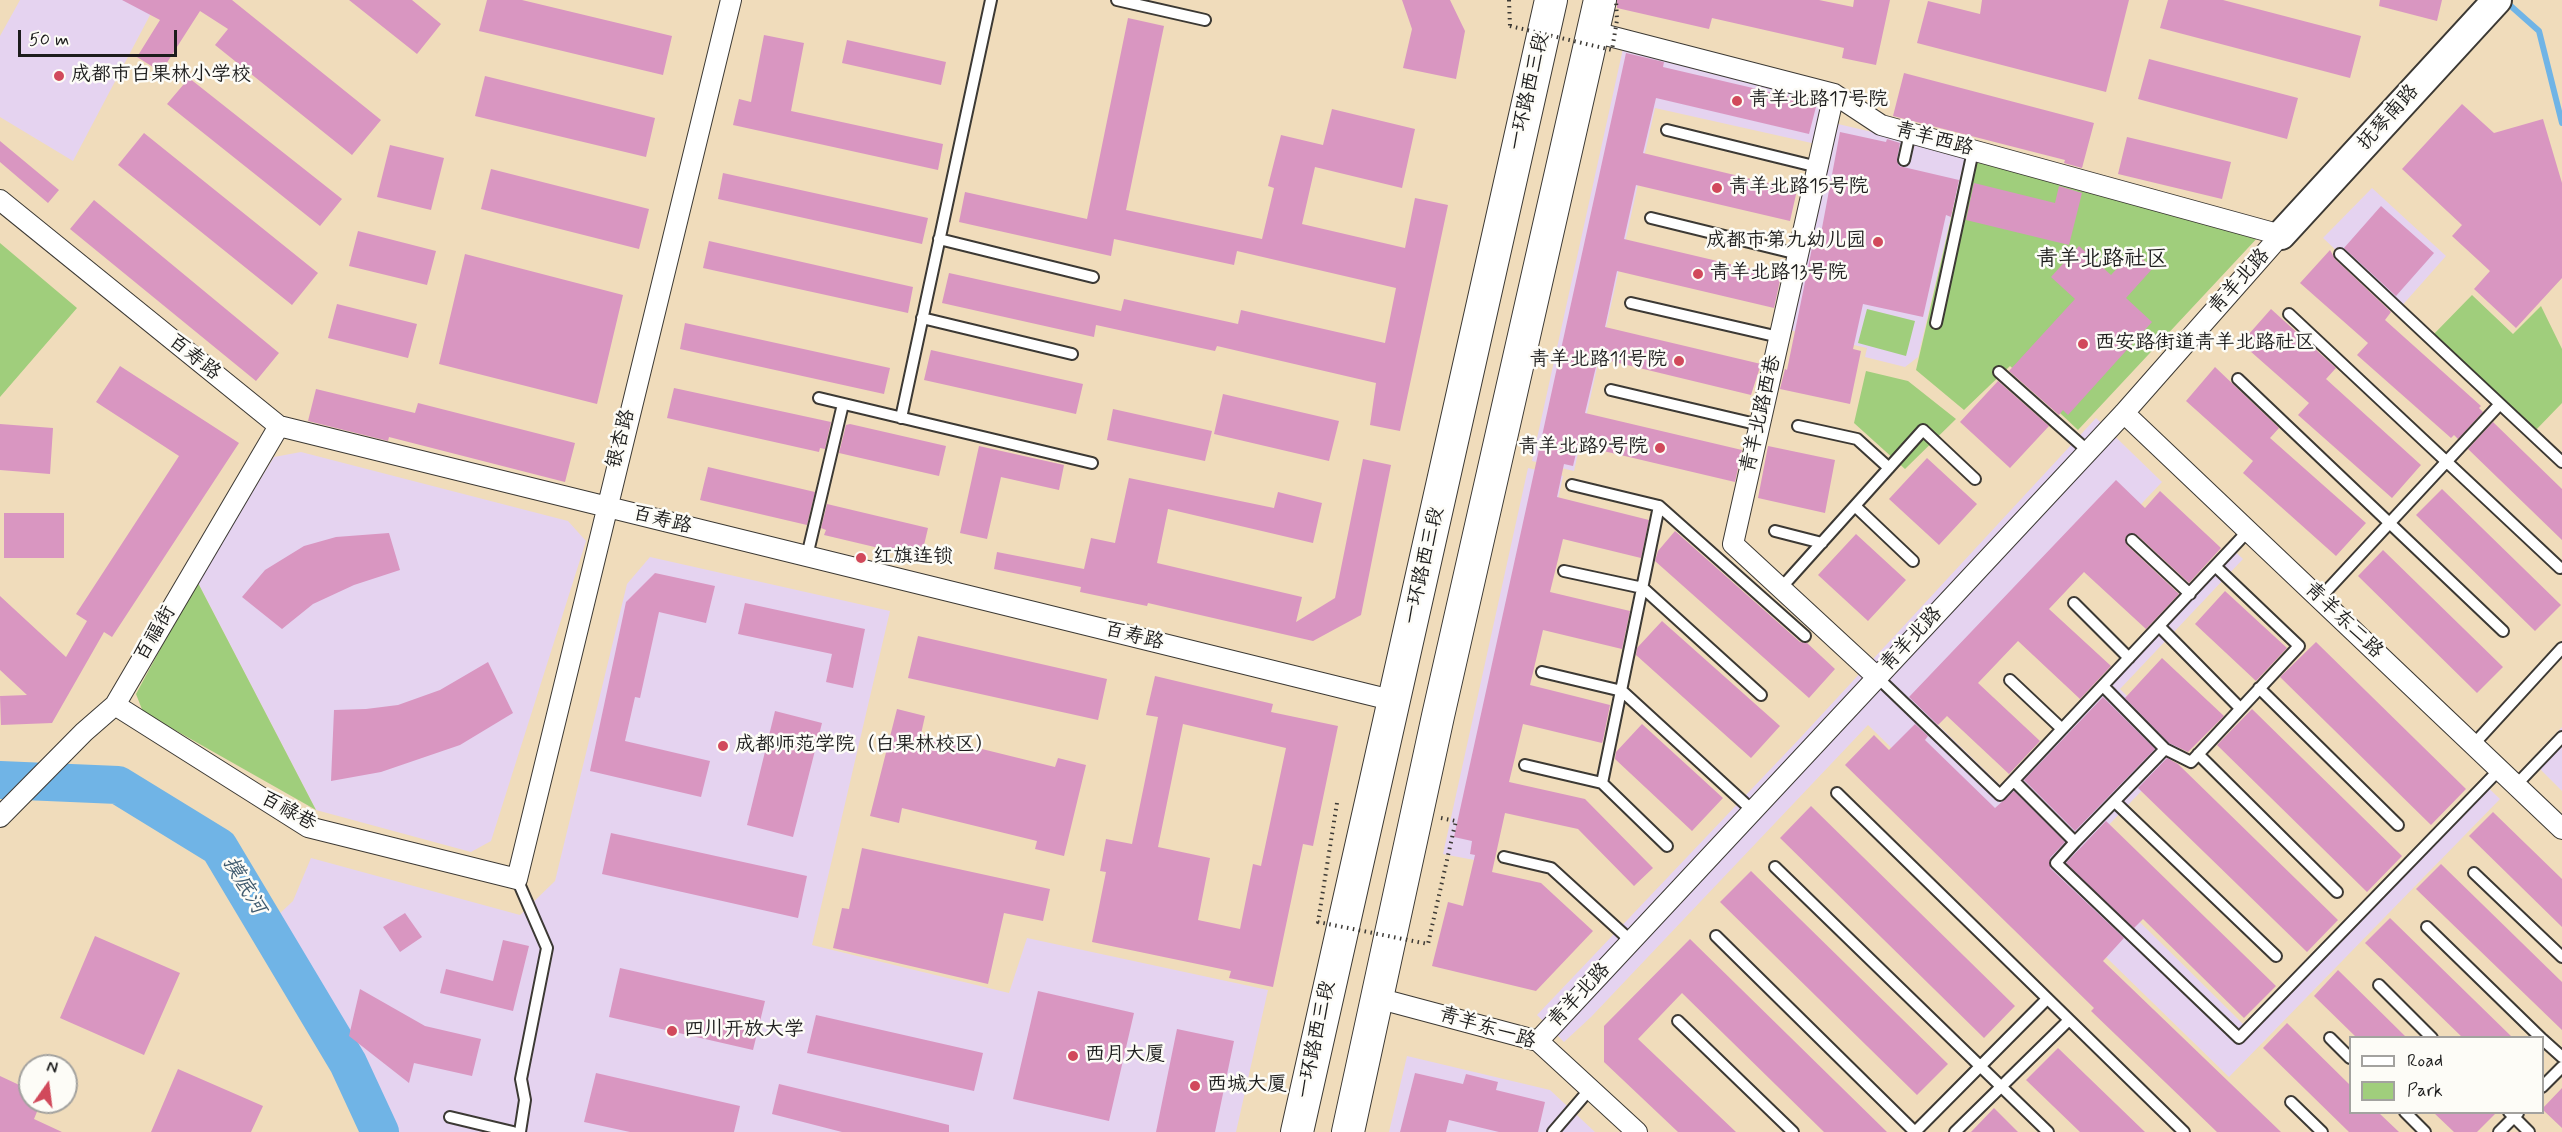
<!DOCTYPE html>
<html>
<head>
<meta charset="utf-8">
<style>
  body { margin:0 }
  #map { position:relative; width:2562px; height:1132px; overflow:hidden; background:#f0dcbb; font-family:Mynerve,sans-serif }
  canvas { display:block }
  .legend { position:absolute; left:2349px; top:1036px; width:195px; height:78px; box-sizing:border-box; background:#fdfcf7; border:2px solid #a3a29f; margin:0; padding:8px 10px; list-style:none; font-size:18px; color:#1c1c1c }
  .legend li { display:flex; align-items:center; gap:12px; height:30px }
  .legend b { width:30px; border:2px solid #a3a29f }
  .north { position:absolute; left:18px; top:1054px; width:60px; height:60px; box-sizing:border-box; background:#fdfcf7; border:2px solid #a3a29f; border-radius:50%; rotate:14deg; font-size:16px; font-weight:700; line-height:24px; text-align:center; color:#1c1c1c }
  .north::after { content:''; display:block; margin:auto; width:21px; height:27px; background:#d1495b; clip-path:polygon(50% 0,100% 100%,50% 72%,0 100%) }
  .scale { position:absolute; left:18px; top:30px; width:159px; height:27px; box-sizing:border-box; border:3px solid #1c1c1c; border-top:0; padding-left:8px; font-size:18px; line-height:21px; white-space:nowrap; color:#1c1c1c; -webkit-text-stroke:4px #fdfcf7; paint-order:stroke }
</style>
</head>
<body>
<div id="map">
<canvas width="2562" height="1132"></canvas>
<ul class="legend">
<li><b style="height:8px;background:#fff"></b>Road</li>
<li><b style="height:16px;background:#a0ce7c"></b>Park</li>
</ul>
<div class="north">N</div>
<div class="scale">50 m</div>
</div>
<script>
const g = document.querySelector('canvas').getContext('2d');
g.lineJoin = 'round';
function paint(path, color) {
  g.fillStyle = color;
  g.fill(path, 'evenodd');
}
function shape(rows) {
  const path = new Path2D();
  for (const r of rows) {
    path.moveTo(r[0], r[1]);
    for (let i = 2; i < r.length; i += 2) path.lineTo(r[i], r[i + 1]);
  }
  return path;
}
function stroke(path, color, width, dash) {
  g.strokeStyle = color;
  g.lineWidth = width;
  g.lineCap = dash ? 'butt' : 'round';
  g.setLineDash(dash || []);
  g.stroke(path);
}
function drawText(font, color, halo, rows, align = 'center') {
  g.font = font + ' Mynerve,"LXGW WenKai TC",sans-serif';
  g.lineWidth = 5;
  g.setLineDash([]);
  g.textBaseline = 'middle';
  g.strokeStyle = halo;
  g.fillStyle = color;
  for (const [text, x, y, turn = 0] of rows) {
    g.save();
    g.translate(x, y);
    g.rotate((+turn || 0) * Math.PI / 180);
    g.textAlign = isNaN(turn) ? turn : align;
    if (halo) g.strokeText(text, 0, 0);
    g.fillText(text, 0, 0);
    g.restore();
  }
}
paint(shape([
  [20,0,158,0,73,161,0,117,0,36],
  [1624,44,1828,96,1816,144,1655,108,1574,471,1532,461],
  [1838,124,1966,154,1918,357,1905,367,1865,357,1867,348,1789,330],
  [2372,188,2446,256,2399,309,2323,238],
  [2096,418,2162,482,1935,722,2001,786,2228,545,2243,559,2120,689,2181,750,2076,859,2243,1024,2481,781,2500,799,2229,1077,1868,725,1591,1017,1564,1042,1537,1015,1801,737],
  [301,452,568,521,586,541,491,841,471,852,316,810,197,581,274,457],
  [1528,468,1563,476,1479,861,1443,854],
  [650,557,890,611,812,945,1009,993,1027,938,1268,990,1236,1132,395,1132,363,1068,276,917,293,901,311,858,520,915,555,881,627,584],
  [2562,727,2562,791,2531,760],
  [1407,1056,1550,1090,1595,1132,1389,1132]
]), '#e5d3f0');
paint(shape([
  [1966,154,2261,234,2078,430,2010,366,1964,410,1916,370],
  [0,243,77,308,0,397],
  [2472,295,2513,334,2541,306,2562,349,2562,403,2533,433,2432,336],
  [1867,309,1915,321,1906,356,1858,343],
  [1866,371,1908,381,1956,419,1905,469,1854,423],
  [197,581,316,810,143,712,136,694]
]), '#a0ce7c');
stroke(shape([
  [2504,0,2539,31,2562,123]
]), '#70b4e6', 6);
stroke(shape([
  [0,780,118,785,219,847,348,1063,380,1132]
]), '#70b4e6', 38);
paint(shape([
  [122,0,232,0,381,120,352,155,215,45,228,29,200,11,161,72,137,57,160,20],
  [349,0,412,0,441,24,417,54],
  [487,0,522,0,672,36,663,75,479,31],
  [1402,0,1450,0,1465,31,1456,79,1403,68,1412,29],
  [1617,0,1819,0,1853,7,1854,0,1890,0,1876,65,1842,58,1844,48,1712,18,1709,29,1617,8],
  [1982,0,2129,0,2106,92,1917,43,1928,1,1980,14],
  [2168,0,2223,0,2361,36,2350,78,2160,28],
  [2380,0,2442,0,2437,21,2379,6],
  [1128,18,1164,26,1126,210,1262,239,1274,188,1268,186,1281,135,1323,145,1332,109,1415,129,1402,188,1315,167,1302,224,1405,248,1415,198,1448,205,1400,431,1370,425,1376,383,1217,346,1215,351,1096,325,1094,337,942,303,949,273,1121,311,1124,299,1238,324,1241,310,1385,343,1396,288,1237,251,1234,265,1114,239,1111,256,959,222,965,192,1087,219],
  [764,35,804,43,791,111,943,144,938,170,733,125,739,99,751,102],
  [847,40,946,62,941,85,842,63],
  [1626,53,1664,62,1663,67,1817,103,1809,134,1656,98,1643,153,1797,190,1790,221,1636,185,1624,239,1781,276,1774,308,1617,271,1605,327,1761,364,1751,395,1598,358,1585,413,1742,450,1735,482,1578,445,1573,466,1564,464,1557,497,1649,520,1641,558,1563,539,1550,592,1630,611,1622,649,1543,630,1530,685,1610,705,1603,740,1602,743,1523,724,1509,782,1585,799,1653,868,1634,886,1578,829,1505,813,1492,872,1541,883,1593,931,1536,991,1432,966,1448,902,1463,906,1475,855,1470,854,1472,841,1454,837],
  [2149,59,2298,98,2287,139,2138,99],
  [1904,73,2094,123,2082,168,2064,163,2065,160,1893,116],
  [485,76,655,118,646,157,475,116],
  [189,78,342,199,320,226,167,104],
  [2462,104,2494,133,2543,119,2562,183,2562,278,2516,328,2474,289,2490,271,2452,236,2462,225,2402,169],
  [1840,132,1886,142,1887,139,1900,143,1897,159,1899,166,1959,180,1951,217,1946,215,1923,317,1863,304,1853,349,1861,351,1850,404,1780,389,1785,369,1787,370,1813,243,1819,244],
  [144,133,318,273,292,305,118,165],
  [2127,137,2231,162,2222,199,2118,174],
  [0,141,59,190,48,203,0,162],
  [390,145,444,158,431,210,377,197],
  [491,169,649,209,639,249,481,209],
  [723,173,928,218,922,244,718,199],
  [1974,183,2055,203,2059,186,2082,193,2069,245,1966,220],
  [94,200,279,353,256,381,70,229],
  [2381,206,2434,253,2396,296,2344,248],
  [358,231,436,251,427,285,349,266],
  [709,241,913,287,908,313,703,268],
  [2079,246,2111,275,2133,251,2153,268,2126,298,2152,322,2068,415,2063,410,2059,415,2009,371,2075,299,2051,277],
  [2330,250,2335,259,2391,312,2385,320,2481,406,2479,408,2483,412,2458,439,2454,435,2451,438,2357,355,2368,343,2300,283],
  [465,254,623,295,597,404,439,364],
  [337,304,417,324,408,358,328,338],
  [2271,309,2336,368,2326,379,2421,465,2392,498,2298,415,2309,403,2241,343],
  [685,323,890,368,884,394,680,349],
  [931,350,1083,384,1076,414,924,380],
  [120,366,239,443,112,637,104,632,52,723,1,725,0,696,27,695,0,670,0,596,66,657,87,621,76,614,179,456,96,402],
  [2215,367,2279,428,2270,438,2366,523,2336,556,2243,473,2253,461,2186,401],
  [1998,381,2049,426,2010,468,1960,422],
  [674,388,831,422,825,449,820,448,819,452,667,418],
  [316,389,415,413,418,403,575,443,565,482,389,437,388,441,308,421],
  [1223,394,1339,421,1329,461,1214,434],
  [1113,409,1212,431,1205,461,1107,440],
  [2493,422,2562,489,2562,540,2468,449],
  [0,424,53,428,50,474,0,470],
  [850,424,946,446,939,476,839,453,846,425],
  [979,446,1064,465,1059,490,1001,477,987,539,960,533],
  [1768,446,1835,460,1825,513,1758,498],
  [1927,458,1977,504,1939,545,1889,499],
  [1363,459,1391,465,1361,615,1313,641,1148,603,1147,606,1080,592,1081,587,994,569,997,552,1084,569,1091,538,1115,543,1129,478,1274,508,1278,492,1322,503,1313,543,1168,509,1157,563,1302,597,1296,622,1335,598],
  [708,467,815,492,807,525,700,500],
  [2116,480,2145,508,2160,491,2221,548,2189,583,2137,535,2127,535,2125,539,2127,545,2179,594,2146,629,2084,572,2049,609,2111,666,2080,699,2018,641,1978,683,2040,741,2009,774,1947,716,1938,725,1909,697],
  [2442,489,2561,605,2535,631,2416,515],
  [827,504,928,528,921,558,824,535,826,530,821,528],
  [4,513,64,513,64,558,4,558],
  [1675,531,1800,642,1807,643,1835,669,1809,698,1655,561,1658,551],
  [389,533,400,570,354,585,313,604,282,629,242,597,265,570,304,546,336,537],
  [1856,534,1906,580,1868,621,1818,575],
  [2383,550,2503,667,2477,693,2358,576],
  [655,573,715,586,706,623,659,612,640,698,635,697,625,741,710,761,701,797,590,771,626,602],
  [2225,591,2287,648,2256,681,2195,624],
  [745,603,865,629,853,688,826,682,832,654,738,634],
  [1662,621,1780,726,1751,758,1636,655,1637,648],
  [918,636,1107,679,1098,720,908,678],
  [2316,642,2466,789,2431,825,2280,677],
  [2162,658,2224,716,2188,752,2169,743,2125,698],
  [488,662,513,713,460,745,381,772,331,781,334,710,366,709,398,705,440,690],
  [1155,676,1273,704,1271,712,1338,726,1313,846,1303,844,1273,987,1229,978,1231,971,1092,942,1106,872,1100,871,1106,839,1132,844,1158,717,1146,715],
  [1183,724,1286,748,1261,866,1253,864,1240,929,1198,920,1210,858,1158,847],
  [2103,697,2155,749,2075,831,2024,780],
  [897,709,925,716,921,734,1055,767,1058,758,1086,765,1064,856,1035,849,1037,841,902,808,899,823,870,816],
  [2252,709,2402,856,2367,892,2217,745],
  [775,711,822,723,793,837,747,825],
  [1642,724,1723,798,1692,831,1615,759,1616,752],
  [1915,724,1928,736,1925,740,1995,808,2014,791,2065,842,2050,858,2050,868,2124,938,2103,961,2281,1132,2217,1132,2091,1011,2094,1008,1845,765,1874,735,1889,750],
  [2167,758,2178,764,2338,920,2307,952,2138,788],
  [1811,806,2015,1006,1984,1038,1780,838],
  [2493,812,2562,879,2562,927,2469,836],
  [2106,821,2276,986,2244,1018,2143,919,2134,928,2066,863],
  [611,833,807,876,798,918,602,874],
  [862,848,1050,889,1043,921,1004,913,988,984,833,948,842,908,849,909],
  [2441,864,2562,982,2562,1030,2416,889],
  [1751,871,1948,1064,1917,1095,1720,902],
  [405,913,422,937,400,952,383,927],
  [2390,918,2513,1038,2463,1038,2365,943],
  [95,936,180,973,144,1055,60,1018],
  [1690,939,1887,1132,1824,1132,1682,993,1638,1039,1736,1132,1678,1132,1604,1062,1604,1026],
  [503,940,529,946,513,1011,440,993,446,969,493,981],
  [620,968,765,1001,753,1050,609,1017],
  [2338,970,2407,1038,2357,1038,2314,996],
  [360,989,425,1026,481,1039,472,1076,414,1063,409,1083,349,1036],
  [1038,991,1134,1013,1109,1121,1013,1099],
  [816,1015,983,1053,974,1091,807,1053],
  [2287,1023,2350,1085,2350,1113,2379,1113,2399,1132,2349,1132,2263,1048],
  [1177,1029,1234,1041,1215,1132,1156,1132],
  [2058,1048,2145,1132,2080,1132,2026,1080],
  [178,1069,263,1106,251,1132,151,1132],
  [596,1073,740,1106,734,1132,630,1132,584,1122],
  [1415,1073,1463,1084,1466,1074,1498,1082,1496,1090,1545,1102,1538,1132,1499,1132,1449,1120,1446,1132,1400,1132],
  [0,1076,30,1090,30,1102,41,1102,34,1119,62,1132,0,1132],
  [779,1084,949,1125,949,1132,842,1132,772,1114],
  [2562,1088,2562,1128,2542,1109],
  [1994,1108,2018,1132,1971,1132],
  [2434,1113,2496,1113,2477,1132,2454,1132]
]), '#d996c1');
const lane = shape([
  [1117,0,1205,20],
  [1667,130,1818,167],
  [1904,160,1910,133],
  [1651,218,1798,254],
  [939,239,1093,277],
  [1631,303,1779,337],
  [2289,314,2560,568],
  [922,318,1072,354],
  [1936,323,1973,151],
  [1999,372,2088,451],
  [2238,379,2503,631],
  [1611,390,1760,425],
  [819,398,1092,463],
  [2500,404,2562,462],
  [901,418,991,0],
  [1798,426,1857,439,1889,468],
  [1572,485,1659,506],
  [1855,506,1913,561],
  [1775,531,1822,543],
  [2132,540,2190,594],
  [807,556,843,404],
  [1564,571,1643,588,1761,695],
  [1781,588,1923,430,1975,479],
  [2319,599,2500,404,2340,254],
  [2074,603,2129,658],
  [2159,626,2240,708],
  [1542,672,1622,691,1752,810],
  [1877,677,2000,795,2248,531],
  [2010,680,2062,729],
  [2259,688,2398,825],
  [2473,745,2562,648],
  [2165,749,2191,762,2299,646,2215,566],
  [2198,754,2337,892],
  [1525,765,1602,783,1667,846],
  [2014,781,2075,842,2165,749,2103,686],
  [1602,783,1659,506,1805,636],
  [2516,785,2562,737],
  [1837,793,2184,1132],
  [2115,802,2276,956],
  [2075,842,2056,863,2239,1038,2499,770],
  [1504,857,1551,868,1631,941],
  [1775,867,2048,1132],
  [2474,873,2562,957],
  [517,879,547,948,521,1079,525,1100,520,1132],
  [2427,927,2541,1038],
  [1716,936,1915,1132,2046,1000],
  [2379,985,2432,1038],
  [1678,1021,1793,1132],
  [2330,1038,2350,1058],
  [2542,1039,2562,1057],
  [2542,1087,2562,1067],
  [2291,1102,2322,1132],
  [2405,1112,2425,1132],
  [2509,1112,2529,1132],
  [450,1117,513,1132],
  [1553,1132,1590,1089],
  [1955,1132,2068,1021],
  [2499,1132,2518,1113]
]);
const street = shape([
  [1834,94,1733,544,1877,677],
  [0,200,279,426,1395,701],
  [2124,413,2562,829],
  [115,705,308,827,517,879,731,0],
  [0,817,84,732,115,705,279,426],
  [1377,998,1538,1041,1637,1132],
  [1538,1041,2124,413,2281,235,1881,125,1834,94,1594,32]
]);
const secondary = shape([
  [2281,235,2497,0]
]);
const primary = shape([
  [1297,1132,1551,0],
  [1348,1132,1438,716,1600,0]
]);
stroke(lane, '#3c3934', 14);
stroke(street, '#3c3934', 22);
stroke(secondary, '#3c3934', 32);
stroke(primary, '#3c3934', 34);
stroke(shape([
  [1509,0,1510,26],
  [1441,818,1456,821,1454,829]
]), '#3c3934', 4, [1.5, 4.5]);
stroke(lane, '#fff', 10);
stroke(street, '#fff', 20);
stroke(secondary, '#fff', 28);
stroke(primary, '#fff', 32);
stroke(shape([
  [1510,26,1612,50,1617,20,1616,0],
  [1337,803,1318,922,1428,944,1454,829]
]), '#3c3934', 4, [1.5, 4.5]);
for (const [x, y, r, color] of [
  [59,76,6,"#d1495b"],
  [1737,101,6,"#d1495b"],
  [1717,188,6,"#d1495b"],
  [1878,242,6,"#d1495b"],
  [1698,274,6,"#d1495b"],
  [2083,344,6,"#d1495b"],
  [1679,361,6,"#d1495b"],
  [1660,448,6,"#d1495b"],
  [861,558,6,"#d1495b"],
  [723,746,6,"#d1495b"],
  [672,1031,6,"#d1495b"],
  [1073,1056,6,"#d1495b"],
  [1195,1086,6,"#d1495b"]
]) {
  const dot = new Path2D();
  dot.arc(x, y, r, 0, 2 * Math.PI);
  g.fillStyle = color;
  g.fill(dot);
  stroke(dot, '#fdfcf7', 2);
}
drawText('20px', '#1c1c1c', '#fdfcf7', [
  ["成都市白果林小学校",71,76],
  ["青羊北路17号院",1749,101],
  ["青羊北路15号院",1729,188],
  ["成都市第九幼儿园",1866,242,"right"],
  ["青羊北路13号院",1710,274],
  ["西安路街道青羊北路社区",2095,344],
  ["青羊北路11号院",1667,361,"right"],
  ["青羊北路9号院",1648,448,"right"],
  ["红旗连锁",873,558],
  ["成都师范学院（白果林校区）",735,746],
  ["四川开放大学",684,1031],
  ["西月大厦",1085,1056],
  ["西城大厦",1207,1086]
], 'left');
drawText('20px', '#1c1c1c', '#fdfcf7', [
  ["一环路西三段",1530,92,-77],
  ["抚琴南路",2389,118,-48],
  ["青羊西路",1934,140,15],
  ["青羊北路",2240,282,-48],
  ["百寿路",194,358,39],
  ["青羊北路西巷",1762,414,-77],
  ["银杏路",622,439,-76],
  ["百寿路",662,521,14],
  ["一环路西三段",1425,566,-77],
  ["青羊东二路",2343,621,44],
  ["百福街",156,634,-59],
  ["百寿路",1134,637,14],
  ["青羊北路",1912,640,-47],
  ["百禄巷",288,812,29],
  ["青羊北路",1580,996,-47],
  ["青羊东一路",1487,1029,17],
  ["一环路西三段",1317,1040,-78]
]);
drawText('italic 21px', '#3e596d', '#fdfcf7', [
  ["摸底河",243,886,59]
]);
drawText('22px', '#1c1c1c', '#fdfcf7', [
  ["青羊北路社区",2102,260]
]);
</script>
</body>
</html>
